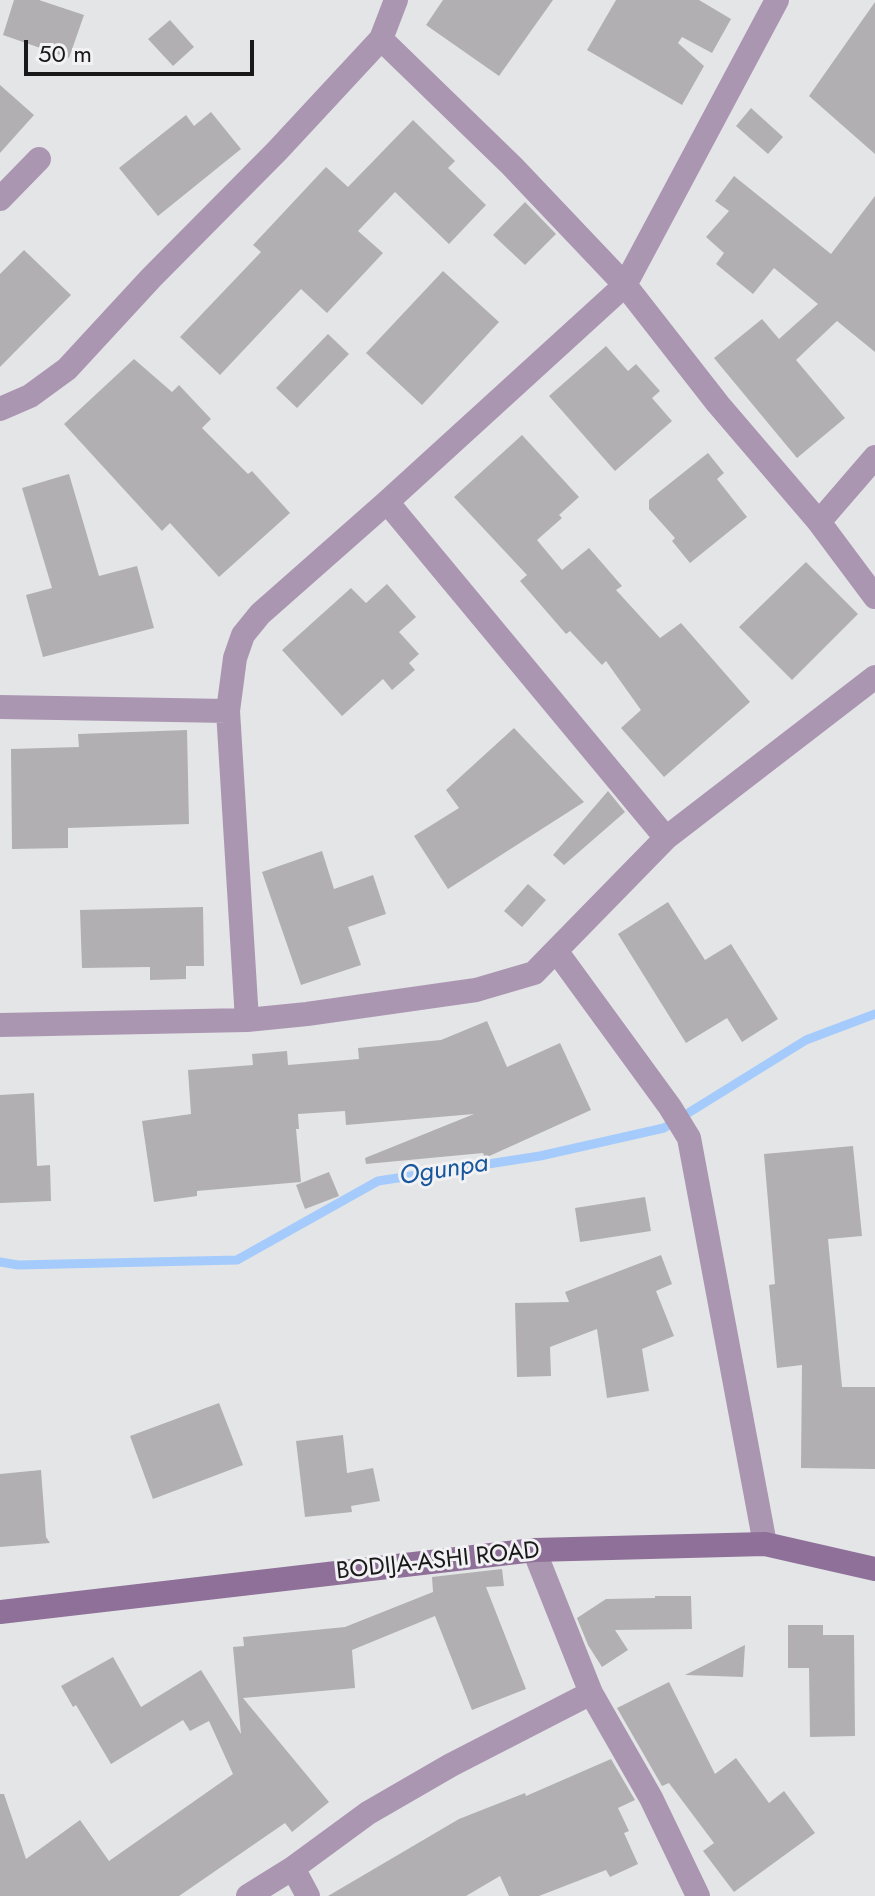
<!DOCTYPE html>
<html>
<head>
<meta charset="utf-8">
<style>
  body { margin:0 }
  #map { position:relative; width:875px; height:1896px; overflow:hidden; background:#e4e5e7; font-family:Jost,sans-serif }
  canvas { display:block }
  .scale { position:absolute; left:24px; top:40px; width:230px; height:36px; box-sizing:border-box; border:4px solid #19191a; border-top:0; padding-left:10px; font-size:24px; line-height:28px; white-space:nowrap; color:#19191a; -webkit-text-stroke:6px #f2f2f4; paint-order:stroke }
</style>
</head>
<body>
<div id="map">
<canvas width="875" height="1896"></canvas>
<div class="scale">50 m</div>
</div>
<script>
const g = document.querySelector('canvas').getContext('2d');
g.lineJoin = 'round';
function shape(rows) {
  const path = new Path2D();
  for (const r of rows) {
    path.moveTo(r[0], r[1]);
    for (let i = 2; i < r.length; i += 2) path.lineTo(r[i], r[i + 1]);
  }
  return path;
}
function stroke(path, color, width, dash) {
  g.strokeStyle = color;
  g.lineWidth = width;
  g.lineCap = dash ? 'butt' : 'round';
  g.setLineDash(dash || []);
  g.stroke(path);
}
function paint(path, color) {
  g.fillStyle = color;
  g.fill(path, 'evenodd');
}
function drawText(font, color, halo, rows, align = 'center') {
  g.font = font + ' Jost,sans-serif';
  g.lineWidth = 6;
  g.setLineDash([]);
  g.textBaseline = 'middle';
  g.strokeStyle = halo;
  g.fillStyle = color;
  for (const [text, x, y, turn = 0] of rows) {
    g.save();
    g.translate(x, y);
    g.rotate((+turn || 0) * Math.PI / 180);
    g.textAlign = isNaN(turn) ? turn : align;
    if (halo) g.strokeText(text, 0, 0);
    g.fillText(text, 0, 0);
    g.restore();
  }
}
stroke(shape([
  [0,1262,18,1265,237,1260,378,1181,540,1156,664,1128,806,1040,875,1014]
]), '#a4cbfc', 9);
paint(shape([
  [14,0,39,0,84,15,69,58,3,35],
  [443,0,553,0,499,76,426,25],
  [616,0,699,0,731,19,712,53,682,37,678,43,704,66,682,105,587,50],
  [875,2,875,154,809,96],
  [170,20,194,47,173,66,148,39],
  [0,85,34,115,0,153],
  [751,108,783,137,768,154,736,126],
  [211,112,241,149,158,216,119,168,186,115,194,126],
  [413,120,455,161,448,168,486,205,449,244,395,192,358,231,383,253,327,313,301,289,220,375,180,337,261,252,253,245,326,167,348,187],
  [734,176,831,254,875,196,875,352,837,321,796,360,845,418,797,458,714,358,762,319,779,339,818,304,774,268,753,294,716,264,724,253,706,237,729,211,715,201],
  [525,202,556,234,525,265,493,235],
  [24,250,71,295,0,367,0,274],
  [443,271,499,322,422,405,366,353],
  [328,334,349,354,297,408,276,388],
  [606,346,628,371,636,364,660,391,652,398,672,421,615,471,549,396],
  [134,359,172,392,179,385,211,419,202,428,248,474,252,471,290,513,219,577,170,523,162,531,64,424],
  [522,435,579,497,559,515,562,518,537,540,562,570,589,548,622,586,616,590,660,638,681,623,750,702,664,777,621,728,641,710,606,661,602,665,570,631,566,634,520,581,527,575,454,497],
  [708,453,724,473,717,479,747,517,690,563,672,541,675,538,649,509,649,500],
  [69,474,99,576,137,566,154,628,43,657,26,595,52,588,22,488],
  [806,562,858,614,792,680,739,627],
  [387,584,416,617,399,632,419,654,409,663,415,670,392,690,383,679,342,716,282,650,351,588,366,603],
  [514,728,584,802,448,889,414,836,459,808,446,790],
  [187,730,189,824,68,828,68,848,12,849,11,749,79,747,78,734],
  [608,791,625,812,564,865,553,855],
  [322,851,334,889,373,875,386,914,348,927,361,965,301,985,262,872],
  [528,884,546,900,522,927,504,911],
  [668,902,705,960,731,944,778,1019,742,1042,727,1018,686,1043,618,934],
  [203,907,204,966,186,966,186,979,150,980,150,967,82,968,80,910],
  [487,1021,507,1067,560,1043,591,1110,485,1158,483,1153,366,1164,365,1158,474,1114,346,1125,345,1111,298,1114,299,1129,296,1129,301,1182,197,1191,197,1196,154,1202,142,1121,191,1114,188,1070,253,1065,252,1054,287,1051,288,1065,359,1059,358,1048,441,1040],
  [34,1093,37,1166,50,1165,51,1201,0,1203,0,1095],
  [853,1146,862,1236,828,1239,842,1387,875,1387,875,1469,801,1468,802,1365,777,1368,769,1285,775,1284,764,1154],
  [329,1172,339,1196,305,1209,296,1185],
  [645,1197,651,1231,580,1242,575,1208],
  [661,1255,672,1284,656,1291,674,1336,642,1349,649,1391,607,1398,597,1329,550,1347,551,1376,517,1377,515,1303,569,1302,565,1292],
  [219,1403,243,1465,153,1499,130,1436],
  [343,1435,347,1473,373,1468,380,1501,351,1506,352,1512,305,1517,296,1441],
  [41,1470,46,1537,50,1543,0,1547,0,1474],
  [502,1569,504,1586,486,1587,526,1689,472,1710,435,1616,352,1650,355,1688,243,1698,329,1802,292,1832,285,1823,179,1896,0,1896,0,1794,4,1794,26,1859,80,1820,109,1861,233,1774,209,1721,190,1731,183,1720,111,1764,76,1705,73,1707,61,1686,113,1657,141,1707,201,1670,241,1734,233,1647,244,1646,243,1637,345,1627,433,1592,432,1577],
  [655,1596,691,1596,692,1629,615,1630,628,1650,602,1667,588,1645,577,1618,606,1599,655,1598],
  [788,1625,823,1625,823,1635,854,1635,855,1736,810,1737,809,1668,788,1668],
  [745,1645,743,1677,685,1675],
  [669,1682,715,1774,736,1758,769,1803,784,1791,815,1833,734,1892,703,1851,714,1843,669,1783,662,1786,617,1708],
  [611,1759,635,1800,618,1808,629,1831,624,1833,638,1864,610,1877,606,1870,539,1896,509,1896,500,1876,466,1896,328,1896,459,1819,525,1793,526,1796]
]), '#b1afb1');
stroke(shape([
  [381,39,512,166,625,285,718,404,819,522,875,597],
  [0,199,39,159],
  [0,409,30,396,67,369,151,278,277,151,381,39,396,0],
  [387,502,666,838],
  [819,522,875,457],
  [0,707,228,711],
  [557,952,670,1107,689,1138,765,1544],
  [247,1020,228,711,235,658,243,635,260,614,387,502,625,285,777,0],
  [0,1025,247,1020,307,1014,476,990,534,973,666,838,875,677],
  [534,1550,591,1693,651,1798,698,1896],
  [293,1868,308,1896],
  [248,1896,293,1868,368,1813,451,1765,591,1693]
]), '#ab96b2', 24);
stroke(shape([
  [0,1612,534,1550,765,1544,875,1569]
]), '#8e7098', 24);
drawText('24px', '#19191a', '#f2f2f4', [
  ["BODIJA-ASHI ROAD",438,1562,-6]
]);
drawText('italic 26px', '#16569c', '#f2f2f4', [
  ["Ogunpa",444,1171,-9]
]);
</script>
</body>
</html>
